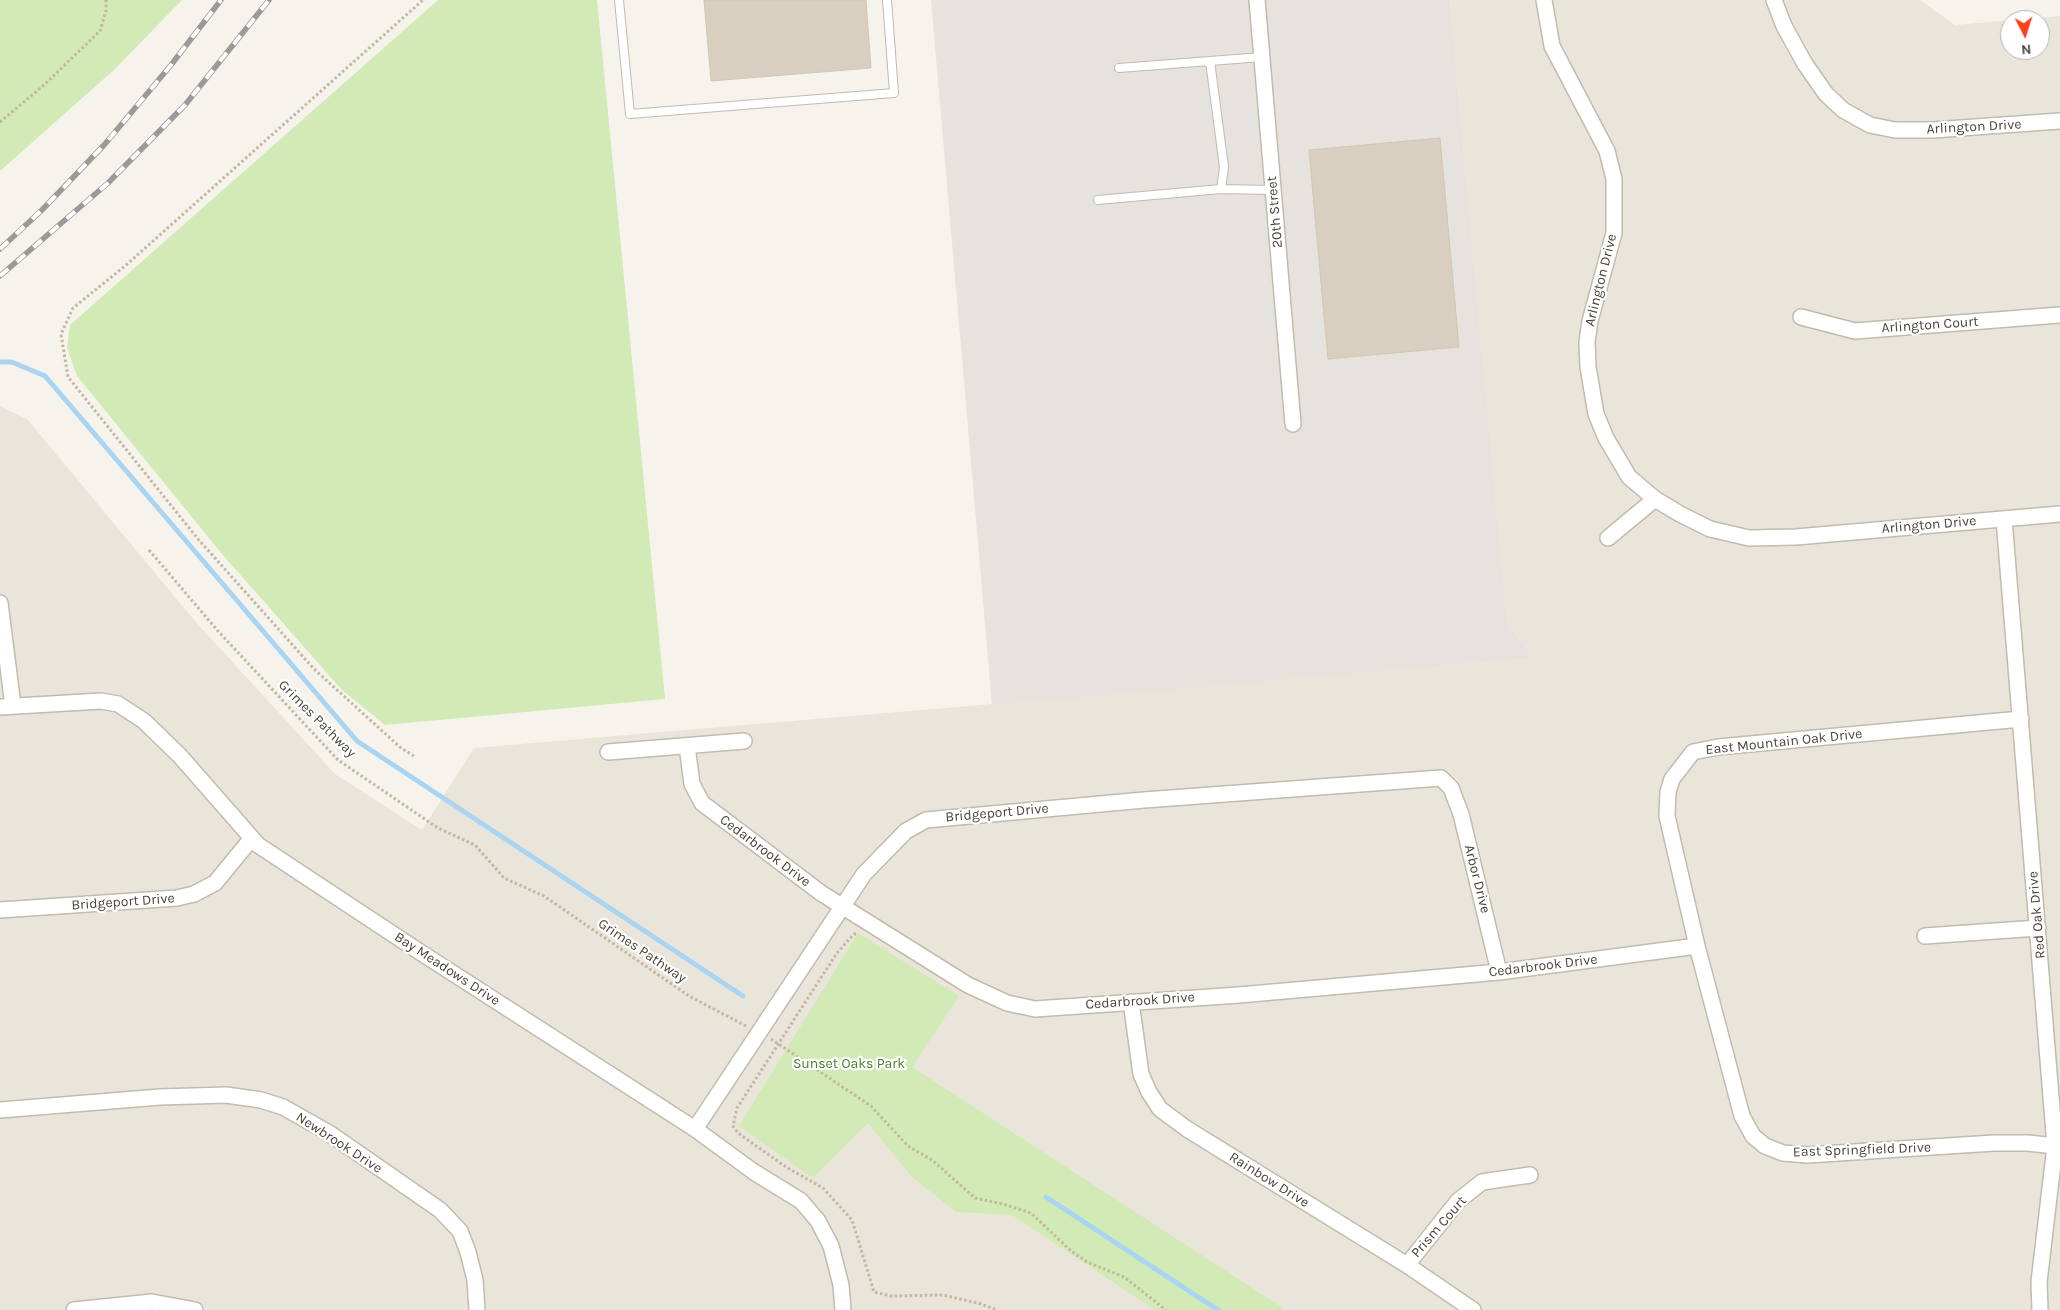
<!DOCTYPE html>
<html>
<head>
<meta charset="utf-8">
<style>
  body { margin:0 }
  #map { position:relative; width:2060px; height:1310px; overflow:hidden; background:#f6f3ec; font-family:Karla,sans-serif }
  canvas { display:block }
  .north { position:absolute; left:2000px; top:10px; width:50px; height:50px; box-sizing:border-box; background:#fff; border:1px solid #b7b4b0; border-radius:50%; rotate:175deg; font-size:14px; font-weight:700; line-height:20px; text-align:center; color:#4b4439 }
  .north::after { content:''; display:block; margin:auto; width:18px; height:22px; background:#fc3f1d; clip-path:polygon(50% 0,100% 100%,50% 72%,0 100%) }
</style>
</head>
<body>
<div id="map">
<canvas width="2060" height="1310"></canvas>
<div class="north">N</div>
</div>
<script>
const g = document.querySelector('canvas').getContext('2d');
g.lineJoin = 'round';
function paint(path, color) {
  g.fillStyle = color;
  g.fill(path, 'evenodd');
}
function shape(rows) {
  const path = new Path2D();
  for (const r of rows) {
    path.moveTo(r[0], r[1]);
    for (let i = 2; i < r.length; i += 2) path.lineTo(r[i], r[i + 1]);
  }
  return path;
}
function stroke(path, color, width, dash) {
  g.strokeStyle = color;
  g.lineWidth = width;
  g.lineCap = dash ? 'butt' : 'round';
  g.setLineDash(dash || []);
  g.stroke(path);
}
function drawText(font, color, halo, rows, align = 'center') {
  g.font = font + ' Karla,sans-serif';
  g.lineWidth = 4.5;
  g.setLineDash([]);
  g.textBaseline = 'middle';
  g.strokeStyle = halo;
  g.fillStyle = color;
  for (const [text, x, y, turn = 0] of rows) {
    g.save();
    g.translate(x, y);
    g.rotate((+turn || 0) * Math.PI / 180);
    g.textAlign = isNaN(turn) ? turn : align;
    if (halo) g.strokeText(text, 0, 0);
    g.fillText(text, 0, 0);
    g.restore();
  }
}
paint(shape([
  [1450,0,1920,0,1955,25,2060,16,2060,1310,0,1310,0,406,27,419,194,620,335,774,422,830,474,748,1533,658,1507,622],
  [2010,20,2040,20,2040,50,2010,50]
]), '#eae5da');
paint(shape([
  [931,0,1450,0,1507,622,1533,658,992,705]
]), '#e6e2dd');
paint(shape([
  [0,0,182,0,115,69,0,171],
  [438,0,597,0,665,699,385,725,342,690,222,554,77,376,67,348,70,325],
  [858,933,959,996,912,1067,1286,1310,1155,1310,1012,1215,956,1212,912,1177,868,1123,813,1178,739,1126]
]), '#d2eab5');
stroke(shape([
  [0,362,12,362,45,376,357,741,743,996],
  [1046,1197,1218,1310]
]), '#a9d4f2', 5);
const building = shape([
  [704,0,866,0,871,68,711,81,704,0],
  [1440,138,1459,347,1328,359,1309,150,1440,138]
]);
paint(building, '#d8cfc1');
stroke(building, '#d3c7b4', 1);
const lane = shape([
  [619,0,630,114,894,93,887,0],
  [1119,68,1262,57],
  [1221,189,1273,190],
  [1098,200,1221,189,1224,167,1210,61]
]);
const street = shape([
  [1257,0,1293,424],
  [1544,0,1552,46,1607,151,1614,179,1614,233,1590,321,1587,342,1588,367,1596,414,1606,438,1629,477,1655,499,1680,514,1710,529,1749,538,1796,537,2060,514],
  [1774,0,1784,26,1805,64,1826,94,1843,110,1870,125,1895,130,1933,130,2060,121],
  [1801,317,1855,331,2060,315],
  [2004,519,2055,1146,2039,1282,2040,1310],
  [1608,538,1655,499],
  [0,603,13,706],
  [0,707,101,701,118,704,144,721,180,756,258,845,423,954,695,1129,754,1172,801,1201,818,1221,831,1246,841,1285,843,1310],
  [2021,719,1718,747,1693,752,1672,779,1668,792,1667,816,1697,946,1742,1116,1753,1136,1765,1146,1783,1153,1807,1155,1994,1143,2028,1143,2055,1146],
  [687,746,692,784,702,803,821,893,968,985,1007,1003,1035,1009,1239,995,1499,972,1697,946],
  [608,752,744,741],
  [0,910,177,898,194,894,215,883,252,838],
  [1925,936,2038,928],
  [1131,1002,1141,1074,1149,1092,1160,1109,1187,1129,1407,1265,1473,1310],
  [0,1110,160,1097,226,1095,261,1100,283,1107,329,1133,440,1210,460,1231,468,1252,475,1280,477,1310],
  [695,1129,864,874,906,831,926,820,1144,800,1441,778,1451,788,1461,814,1499,972],
  [1407,1265,1458,1201,1482,1182,1530,1175],
  [74,1310,152,1302,195,1310]
]);
stroke(lane, '#c2bbae', 10);
stroke(street, '#c2bbae', 18);
stroke(shape([
  [0,122,44,85,100,31,106,11,106,0],
  [149,550,218,631,338,760,438,828,475,845,504,878,544,896,689,996,746,1026],
  [414,756,401,748,314,669,198,539,68,377,61,334,73,308,125,266,423,0],
  [856,934,854,934,837,953,737,1108,733,1126,738,1133,786,1167,823,1188,852,1220,874,1292,891,1296,943,1295,981,1304,997,1310],
  [771,1039,871,1106,908,1146,932,1160,975,1198,1003,1204,1031,1213,1070,1250,1087,1262,1124,1277,1166,1310]
]), '#c4b79f', 3, [2.5, 2.5]);
stroke(lane, '#fff', 8);
stroke(street, '#fff', 15);
const rail = shape([
  [0,249,42,210,105,144,171,65,221,0],
  [0,276,108,183,185,105,269,0]
]);
stroke(rail, '#9a9a9a', 5.5);
stroke(rail, '#fff', 4, [11]);
drawText('14px', '#4b4439', '#fff', [
  ["Arlington Drive",1974,127,-3],
  ["20th Street",1275,212,-95],
  ["Arlington Drive",1601,280,-76],
  ["Arlington Court",1930,325,-4],
  ["Arlington Drive",1929,525,-5],
  ["Grimes Pathway",317,719,45],
  ["East Mountain Oak Drive",1784,742,-6],
  ["Bridgeport Drive",997,813,-5],
  ["Cedarbrook Drive",765,851,37],
  ["Arbor Drive",1477,879,76],
  ["Bridgeport Drive",123,902,-4],
  ["Red Oak Drive",2037,915,-95],
  ["Grimes Pathway",642,951,34],
  ["Cedarbrook Drive",1543,966,-7],
  ["Bay Meadows Drive",447,969,33],
  ["Cedarbrook Drive",1140,1001,-4],
  ["Newbrook Drive",339,1143,33],
  ["East Springfield Drive",1862,1150,-2],
  ["Rainbow Drive",1269,1180,32],
  ["Prism Court",1439,1227,-49]
]);
drawText('14px', '#4a7f2a', '#fff', [
  ["Sunset Oaks Park",849,1064]
]);
</script>
</body>
</html>
